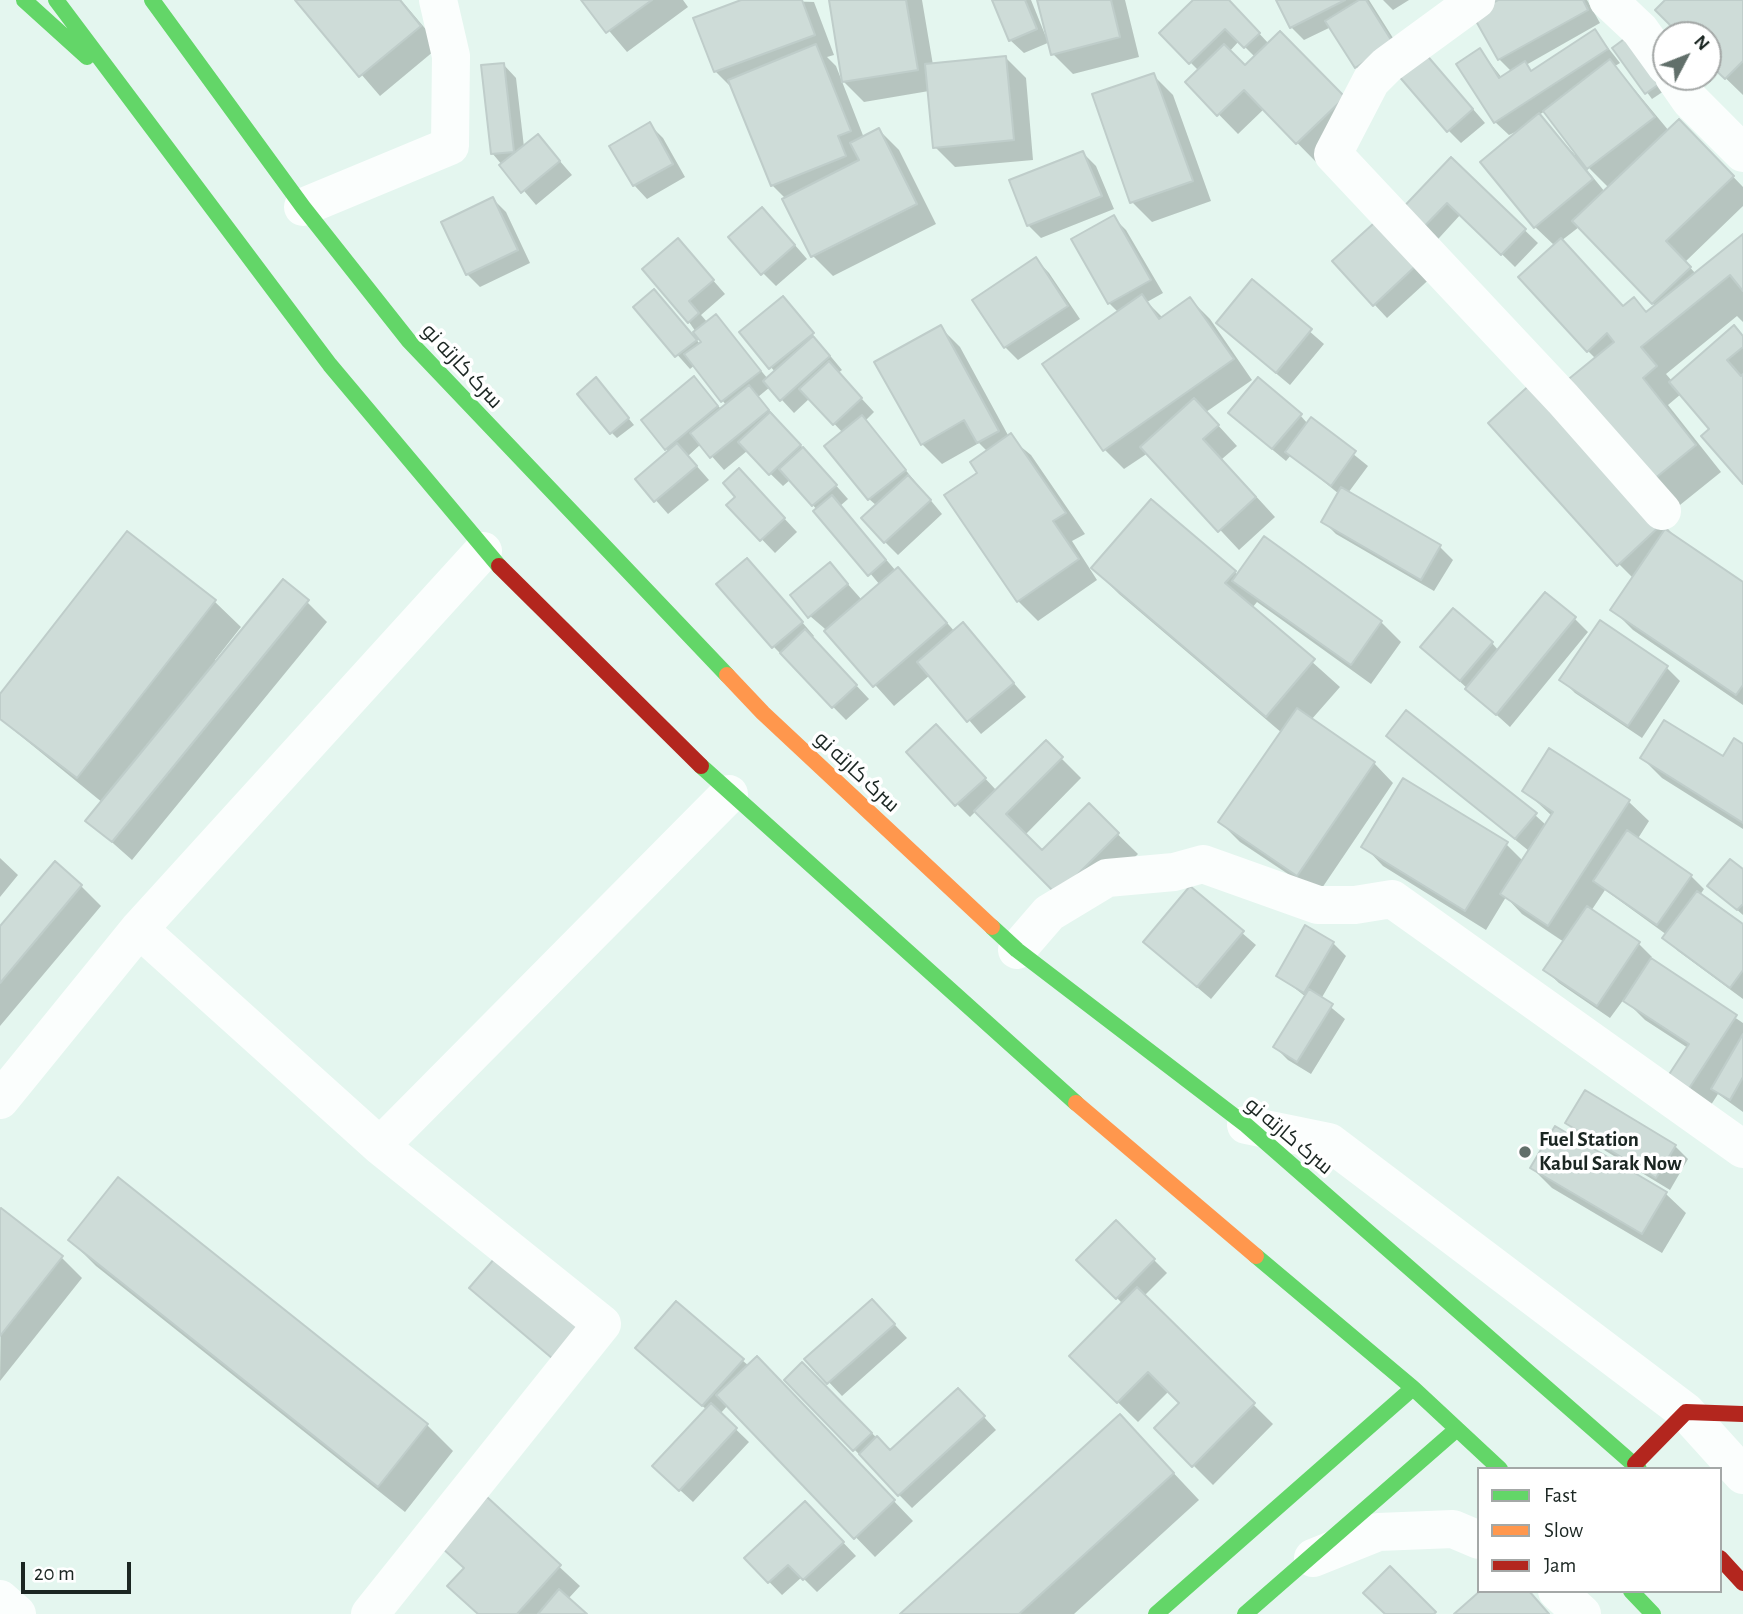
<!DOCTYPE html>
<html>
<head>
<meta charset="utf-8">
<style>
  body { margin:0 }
  #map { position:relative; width:1743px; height:1614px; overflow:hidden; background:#e4f6ef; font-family:"Alegreya Sans",sans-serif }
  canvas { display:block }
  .legend { position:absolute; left:1477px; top:1467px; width:245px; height:126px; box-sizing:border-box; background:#fff; border:2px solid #a4a8a7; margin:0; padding:9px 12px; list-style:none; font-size:21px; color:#1b2622 }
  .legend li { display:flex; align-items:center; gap:14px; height:35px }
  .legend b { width:35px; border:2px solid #a4a8a7 }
  .north { position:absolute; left:1652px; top:21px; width:70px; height:70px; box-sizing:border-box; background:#fff; border:2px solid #a4a8a7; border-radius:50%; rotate:48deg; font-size:19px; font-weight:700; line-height:28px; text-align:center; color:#1b2622 }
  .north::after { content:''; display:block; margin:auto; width:24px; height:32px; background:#616f6a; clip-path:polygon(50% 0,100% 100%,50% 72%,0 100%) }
  .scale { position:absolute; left:21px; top:1562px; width:110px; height:32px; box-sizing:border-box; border:4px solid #1b2622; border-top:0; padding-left:9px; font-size:21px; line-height:24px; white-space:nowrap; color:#1b2622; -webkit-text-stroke:5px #fff; paint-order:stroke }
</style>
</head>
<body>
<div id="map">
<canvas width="1743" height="1614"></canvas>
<ul class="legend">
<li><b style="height:9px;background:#63d668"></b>Fast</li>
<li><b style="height:9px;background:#ff974d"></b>Slow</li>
<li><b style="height:9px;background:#b3261e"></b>Jam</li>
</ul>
<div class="north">N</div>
<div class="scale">20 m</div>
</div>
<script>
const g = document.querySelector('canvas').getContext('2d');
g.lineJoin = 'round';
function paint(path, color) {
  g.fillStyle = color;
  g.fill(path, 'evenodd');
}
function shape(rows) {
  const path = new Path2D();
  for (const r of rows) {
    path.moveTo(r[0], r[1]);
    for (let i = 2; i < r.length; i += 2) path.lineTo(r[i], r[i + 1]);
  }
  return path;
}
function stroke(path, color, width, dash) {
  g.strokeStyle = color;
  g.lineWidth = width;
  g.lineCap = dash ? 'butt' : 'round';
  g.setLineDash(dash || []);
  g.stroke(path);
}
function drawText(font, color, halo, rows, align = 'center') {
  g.font = font + ' "Alegreya Sans",Cairo,sans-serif';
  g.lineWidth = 7;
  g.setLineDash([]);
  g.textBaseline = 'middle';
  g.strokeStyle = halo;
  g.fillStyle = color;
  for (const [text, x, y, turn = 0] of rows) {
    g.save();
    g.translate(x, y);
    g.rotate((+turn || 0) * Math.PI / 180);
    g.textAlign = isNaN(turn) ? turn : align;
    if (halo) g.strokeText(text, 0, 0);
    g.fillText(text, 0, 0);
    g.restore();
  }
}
paint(shape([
  [297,0,401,0,440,46,380,96],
  [583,0,683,0,688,7,627,52],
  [746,0,814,2,834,55,827,57,836,66,864,138,879,130,899,150,936,224,833,276,813,256,786,199,772,185,734,90,715,71],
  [831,0,922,0,933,65,1006,58,1026,78,1033,160,955,167,935,147,929,91,864,102,844,82],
  [994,0,1031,0,1046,37,1039,0,1125,0,1139,57,1073,74,1053,54,1050,42,1024,53,1010,40],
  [1195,0,1228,0,1269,44,1363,118,1317,163,1264,109,1238,134,1187,82,1199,71,1161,33],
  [1239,41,1256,58,1245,68,1229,52],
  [1278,0,1369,0,1405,57,1369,80,1356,67,1331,27,1304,40,1291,27],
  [1383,0,1409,0,1393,10],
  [1502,0,1587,0,1600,23,1526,65,1533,72,1595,31,1620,63,1615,66,1669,131,1699,141,1743,187,1743,206,1685,262,1696,274,1743,236,1743,322,1737,316,1666,374,1672,381,1743,337,1743,481,1712,429,1681,394,1668,405,1721,472,1675,509,1649,483,1596,359,1588,351,1555,246,1535,227,1524,128,1509,135,1495,122,1480,50,1502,78,1512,72,1499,59],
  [1545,111,1577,153,1575,155,1539,115],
  [1589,168,1609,188,1605,192,1587,170],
  [1579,227,1656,307,1648,313,1634,299,1624,308,1561,241],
  [1667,0,1743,0,1743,95,1708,61,1708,35,1682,35],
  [1614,48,1670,87,1652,99],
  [503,64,516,78,524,147,538,136,572,175,536,205,492,153],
  [1437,67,1485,123,1461,143,1448,130],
  [1153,75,1173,95,1211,201,1152,222,1132,202],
  [650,125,663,138,685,177,647,199,634,185,612,146],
  [1083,153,1096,166,1114,209,1041,238,1028,225],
  [1452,160,1538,243,1515,267,1461,214,1429,249,1396,217],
  [493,199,506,212,530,263,480,287,467,274],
  [1113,217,1126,230,1163,293,1147,302,1163,318,1190,299,1210,319,1252,380,1206,412,1237,446,1222,459,1275,517,1239,550,1148,453,1124,469,1104,449,1119,313,1109,303],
  [1383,217,1435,274,1387,318,1334,261],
  [775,222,807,259,776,286,763,273],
  [678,240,725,294,701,315,708,323,716,317,768,379,775,372,742,332,783,299,842,370,838,373,874,412,865,421,942,514,898,555,885,542,877,506,869,499,843,433,810,398,794,413,770,387,758,397,848,499,840,506,896,571,898,569,918,589,955,632,963,625,1026,697,981,734,930,675,894,706,824,628,810,616,830,564,862,600,880,585,791,479,783,486,747,451,724,470,701,444,688,456,709,480,668,514,637,479,669,452,643,420,694,378,721,409,726,405,695,365,690,369,635,307,667,305,700,344,703,342,689,322],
  [1036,259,1049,273,1080,319,1018,360,1005,347],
  [1253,282,1324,344,1290,385,1231,336],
  [940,327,960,347,1009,437,1031,455,1085,534,1072,541,1097,580,1038,621,1018,601,979,473,988,452,979,443,942,464,922,444],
  [602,386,634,425,617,438,611,432],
  [1554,403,1678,540,1743,584,1743,705,1633,630,1613,610,1634,579,1619,564],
  [1300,415,1308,424,1311,420,1368,466,1348,493,1440,547,1453,560,1434,591,1336,534,1323,521,1339,494,1291,455,1286,461,1244,426],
  [752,484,797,532,775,553,729,505],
  [1265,539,1381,622,1401,642,1371,684,1257,602,1252,608,1340,687,1311,720,1374,763,1393,783,1318,894,1240,842,1220,822,1282,733,1119,594,1093,568,1235,572,1238,576],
  [760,573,814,636,812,638,869,699,846,720,774,647,719,584],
  [214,601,241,627,215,660,217,662,307,602,327,622,132,860,88,821,103,803,0,719,0,697],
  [1575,619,1588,632,1510,727,1436,660,1492,643,1499,651],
  [1600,623,1667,668,1680,681,1642,738,1575,693,1562,680],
  [1388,736,1535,815,1546,825,1552,816,1524,790,1550,750,1629,802,1649,821,1637,840,1691,876,1704,889,1700,895,1743,926,1743,999,1678,951,1665,938,1667,935,1605,890,1591,911,1639,944,1652,957,1650,960,1743,1023,1743,1112,1718,1094,1709,1108,1690,1096,1688,1048,1645,1020,1624,999,1610,1018,1559,983,1545,970,1564,942,1522,914,1506,897,1486,930,1383,866,1364,846,1506,844,1523,861,1529,851],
  [949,740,997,791,1046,743,1081,778,1025,835,1042,852,1089,806,1138,854,1078,914,976,811,970,817,957,804],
  [1743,746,1743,829,1662,778,1642,758,1723,759],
  [0,858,18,875,0,897],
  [1743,871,1743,915,1710,886],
  [81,886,101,906,0,1026,0,929],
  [1190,888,1256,945,1211,999,1159,955],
  [1333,943,1346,956,1321,999,1345,1019,1311,1074,1288,1060,1275,1047,1306,997,1278,975],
  [1567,1123,1675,1146,1688,1159,1670,1190,1581,1136],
  [1532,1168,1666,1194,1686,1213,1662,1253,1552,1188],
  [2,1210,62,1258,82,1278,0,1381],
  [1116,1222,1167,1273,1144,1296,1273,1424,1213,1485,1156,1428,1181,1403,1169,1391,1138,1422,1071,1356,1123,1304,1079,1260],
  [70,1240,427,1425,453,1451,405,1512,96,1266],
  [885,1314,907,1338,842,1396,807,1359],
  [742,1360,749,1366,776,1378,913,1521,875,1557,728,1405,720,1414,749,1442,693,1502,668,1479,707,1410,651,1361],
  [802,1364,891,1452,971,1403,996,1430,912,1508,786,1380],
  [1120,1416,1199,1500,1074,1614,903,1614],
  [487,1500,580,1586,568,1599,585,1614,479,1614,465,1569],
  [818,1516,856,1556,817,1592,802,1577,782,1595,746,1558]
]), '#0003');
const building = shape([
  [295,0,400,0,421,26,359,77,295,0],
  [581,0,652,0,606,33,581,0],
  [741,0,802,0,815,35,714,72,693,18,741,0],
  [829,0,906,0,918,70,842,82,829,0],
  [992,0,1025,0,1037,29,1009,41,992,0],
  [1037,0,1111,0,1120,37,1051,55,1037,0],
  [1193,0,1229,0,1260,33,1244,48,1225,29,1189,64,1159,33,1193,0],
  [1276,0,1345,0,1290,28,1276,0],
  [1359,0,1366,0,1393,43,1355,68,1325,21,1359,0],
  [1498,0,1583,0,1588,10,1498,60,1472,14,1498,0],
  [1665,0,1743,0,1743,61,1725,79,1708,63,1708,35,1680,35,1655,10,1665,0],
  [1595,29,1608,49,1494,123,1456,64,1480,48,1499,78,1525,61,1531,71,1595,29],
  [1280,31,1345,97,1296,144,1244,90,1217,116,1185,82,1224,44,1245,65,1280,31],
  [1631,34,1665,80,1645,94,1612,48,1631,34],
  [816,44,851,131,838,136,846,156,771,186,728,80,816,44],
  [1424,52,1473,109,1447,132,1397,74,1424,52],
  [1006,56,1014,140,933,148,925,64,1006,56],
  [1610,59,1655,117,1587,169,1543,111,1610,59],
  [504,63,514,152,491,154,481,65,504,63],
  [1154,73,1193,181,1130,203,1092,94,1154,73],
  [1539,113,1593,179,1534,228,1480,162,1539,113],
  [1679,119,1734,176,1666,241,1691,267,1652,304,1572,221,1679,119],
  [650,122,673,164,633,186,609,146,650,122],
  [879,128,917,204,811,257,782,199,859,160,850,143,879,128],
  [538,134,560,161,521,193,499,165,538,134],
  [1083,151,1102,196,1027,226,1009,180,1083,151],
  [1451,157,1526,229,1501,255,1447,203,1414,237,1394,217,1451,157],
  [493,197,518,250,466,275,441,222,493,197],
  [762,207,795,245,761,275,728,237,762,207],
  [1114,215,1151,280,1108,304,1071,239,1114,215],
  [1383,215,1423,259,1373,306,1332,261,1383,215],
  [1743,234,1743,291,1730,275,1641,347,1657,366,1643,378,1696,445,1648,484,1565,382,1614,342,1607,333,1587,352,1518,277,1561,238,1623,306,1634,297,1646,312,1743,234],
  [678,238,714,280,689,301,699,313,688,323,642,269,678,238],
  [1036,257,1068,306,1004,348,972,300,1036,257],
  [1252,279,1312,329,1276,373,1216,323,1252,279],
  [654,289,697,340,675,357,633,307,654,289],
  [1142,294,1159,319,1190,297,1234,359,1103,451,1042,364,1142,294],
  [783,296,814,333,769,369,739,332,783,296],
  [716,314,761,371,721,402,684,354,701,342,693,332,716,314],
  [941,325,999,431,977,443,964,420,921,445,874,362,941,325],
  [1734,325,1743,336,1743,347,1727,360,1741,376,1743,374,1743,484,1701,436,1709,429,1669,382,1734,325],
  [813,336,830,356,780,401,763,381,813,336],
  [829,361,862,398,833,425,799,389,829,361],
  [694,376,718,406,665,450,641,420,694,376],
  [596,377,629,418,610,434,577,394,596,377],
  [1258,377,1302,414,1272,449,1228,413,1258,377],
  [1534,381,1663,523,1617,566,1488,423,1534,381],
  [749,385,769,410,710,458,690,433,749,385],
  [1194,398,1219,425,1203,439,1256,497,1218,532,1140,447,1194,398],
  [770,412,801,445,769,475,738,442,770,412],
  [862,415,906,470,868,500,824,446,862,415],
  [1311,417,1356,451,1331,486,1285,452,1311,417],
  [1011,433,1066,513,1053,521,1079,559,1017,602,944,495,977,473,970,462,1011,433],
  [677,443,697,466,654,502,635,479,677,443],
  [803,447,837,485,812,506,779,469,803,447],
  [739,468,785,518,760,541,726,505,735,497,723,483,739,468],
  [908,475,931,500,884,543,861,518,908,475],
  [1341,487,1441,545,1421,580,1321,522,1341,487],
  [832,495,886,560,868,576,813,511,832,495],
  [1151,499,1236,571,1225,583,1315,659,1266,717,1091,568,1151,499],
  [1665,529,1743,582,1743,685,1736,695,1610,610,1665,529],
  [127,531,216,600,77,778,0,719,0,694,127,531],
  [1264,536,1382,621,1351,665,1232,581,1264,536],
  [747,558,803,622,772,648,716,584,747,558],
  [830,562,848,584,808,618,790,595,830,562],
  [898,567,947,623,873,687,824,631,898,567],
  [283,579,309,600,112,842,85,821,283,579],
  [1545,592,1576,617,1496,715,1465,689,1545,592],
  [1453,608,1493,642,1460,681,1420,647,1453,608],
  [1600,620,1668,666,1628,726,1559,680,1600,620],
  [963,622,1014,683,967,722,917,662,963,622],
  [805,629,857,685,832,708,780,653,805,629],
  [1297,708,1375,762,1297,876,1218,822,1297,708],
  [1406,710,1537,813,1515,839,1386,736,1406,710],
  [1664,720,1723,756,1734,738,1743,744,1743,823,1640,758,1664,720],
  [936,724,986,778,955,806,906,752,936,724],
  [1046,740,1063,757,1006,814,1042,850,1089,803,1119,833,1057,895,974,811,1046,740],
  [1549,748,1630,800,1548,926,1500,894,1553,812,1522,791,1549,748],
  [1403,778,1508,842,1465,911,1361,847,1403,778],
  [1627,830,1692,875,1657,925,1593,881,1627,830],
  [1730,859,1743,869,1743,904,1737,910,1707,886,1730,859],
  [55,861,82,885,0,983,0,926,55,861],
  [1190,886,1244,931,1197,987,1143,942,1190,886],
  [1697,891,1743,924,1743,970,1730,988,1662,938,1697,891],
  [1587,906,1640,942,1597,1006,1543,970,1587,906],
  [1305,925,1334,942,1304,993,1276,976,1305,925],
  [1651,958,1737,1015,1688,1090,1668,1076,1689,1044,1623,1001,1651,958],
  [1309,989,1333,1004,1297,1062,1273,1047,1309,989],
  [1743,1034,1743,1077,1730,1100,1711,1089,1743,1034],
  [1585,1090,1676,1145,1656,1178,1565,1123,1585,1090],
  [1555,1126,1667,1192,1642,1234,1530,1168,1555,1126],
  [118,1177,428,1424,378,1487,68,1240,118,1177],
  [1,1208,63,1256,0,1336,0,1209,1,1208],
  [1116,1220,1155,1259,1116,1299,1076,1260,1116,1220],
  [495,1258,579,1328,553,1359,469,1288,495,1258],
  [1137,1287,1255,1403,1192,1467,1154,1428,1179,1403,1148,1372,1117,1403,1069,1356,1137,1287],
  [872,1299,895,1324,827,1384,804,1359,872,1299],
  [676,1301,744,1359,702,1406,635,1348,676,1301],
  [757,1356,895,1500,854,1539,716,1395,757,1356],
  [802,1362,872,1433,853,1451,784,1380,802,1362],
  [958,1388,985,1416,898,1496,859,1454,877,1436,890,1450,958,1388],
  [711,1403,737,1428,679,1491,652,1466,711,1403],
  [1120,1414,1174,1473,1019,1614,900,1614,1120,1414],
  [487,1497,561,1565,517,1614,478,1614,447,1586,464,1568,441,1547,487,1497],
  [805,1501,844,1542,803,1580,788,1565,768,1583,744,1558,805,1501],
  [1390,1566,1436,1612,1434,1614,1385,1614,1363,1593,1390,1566],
  [559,1589,587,1614,538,1614,559,1589],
  [1480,1591,1529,1591,1549,1614,1454,1614,1480,1591]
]);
paint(building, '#cedcd8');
stroke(building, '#bfcdca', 2);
stroke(shape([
  [1476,0,1387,65,1371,81,1333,154,1563,399,1662,511],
  [1608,0,1640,30,1666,66],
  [1674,77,1690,100,1743,153],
  [303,207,450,146,451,56,438,0],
  [139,929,380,1146],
  [1017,950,1049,913,1107,878,1174,872,1203,864,1318,905,1355,905,1392,899,1743,1149],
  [0,1100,139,929,483,551],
  [1246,1125,1329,1142,1686,1412,1743,1475],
  [1313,1558,1378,1532,1453,1529,1479,1540],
  [1557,1591,1582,1614],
  [0,1599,17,1614],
  [370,1614,602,1324,380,1146,729,794]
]), '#fbfefd', 38);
stroke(shape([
  [24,0,87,57],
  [56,0,330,365,499,566],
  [152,0,303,207,409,341,727,675],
  [701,766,1076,1103],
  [992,927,1017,950,1246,1125,1639,1469],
  [1256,1256,1413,1388,1500,1469],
  [1631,1591,1653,1614],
  [1156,1614,1413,1388],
  [1245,1614,1457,1429]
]), '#63d668', 16);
stroke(shape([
  [727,675,763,713,992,927],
  [1076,1103,1256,1256]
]), '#ff974d', 16);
stroke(shape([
  [499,566,701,766],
  [1635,1464,1686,1412,1743,1414],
  [1720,1558,1743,1583]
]), '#b3261e', 16);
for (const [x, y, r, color] of [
  [1525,1152,7,"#616f6a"]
]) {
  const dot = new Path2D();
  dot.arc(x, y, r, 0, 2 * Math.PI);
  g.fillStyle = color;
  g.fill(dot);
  stroke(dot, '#fff', 2.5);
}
drawText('21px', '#1b2622', '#fff', [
  ["سرک کارته نو",462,366,47],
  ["سرک کارته نو",857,772,43],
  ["سرک کارته نو",1289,1136,40]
]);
drawText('bold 21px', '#1b2622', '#fff', [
  ["Fuel Station",1539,1140],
  ["Kabul Sarak Now",1539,1164]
], 'left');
</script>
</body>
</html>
